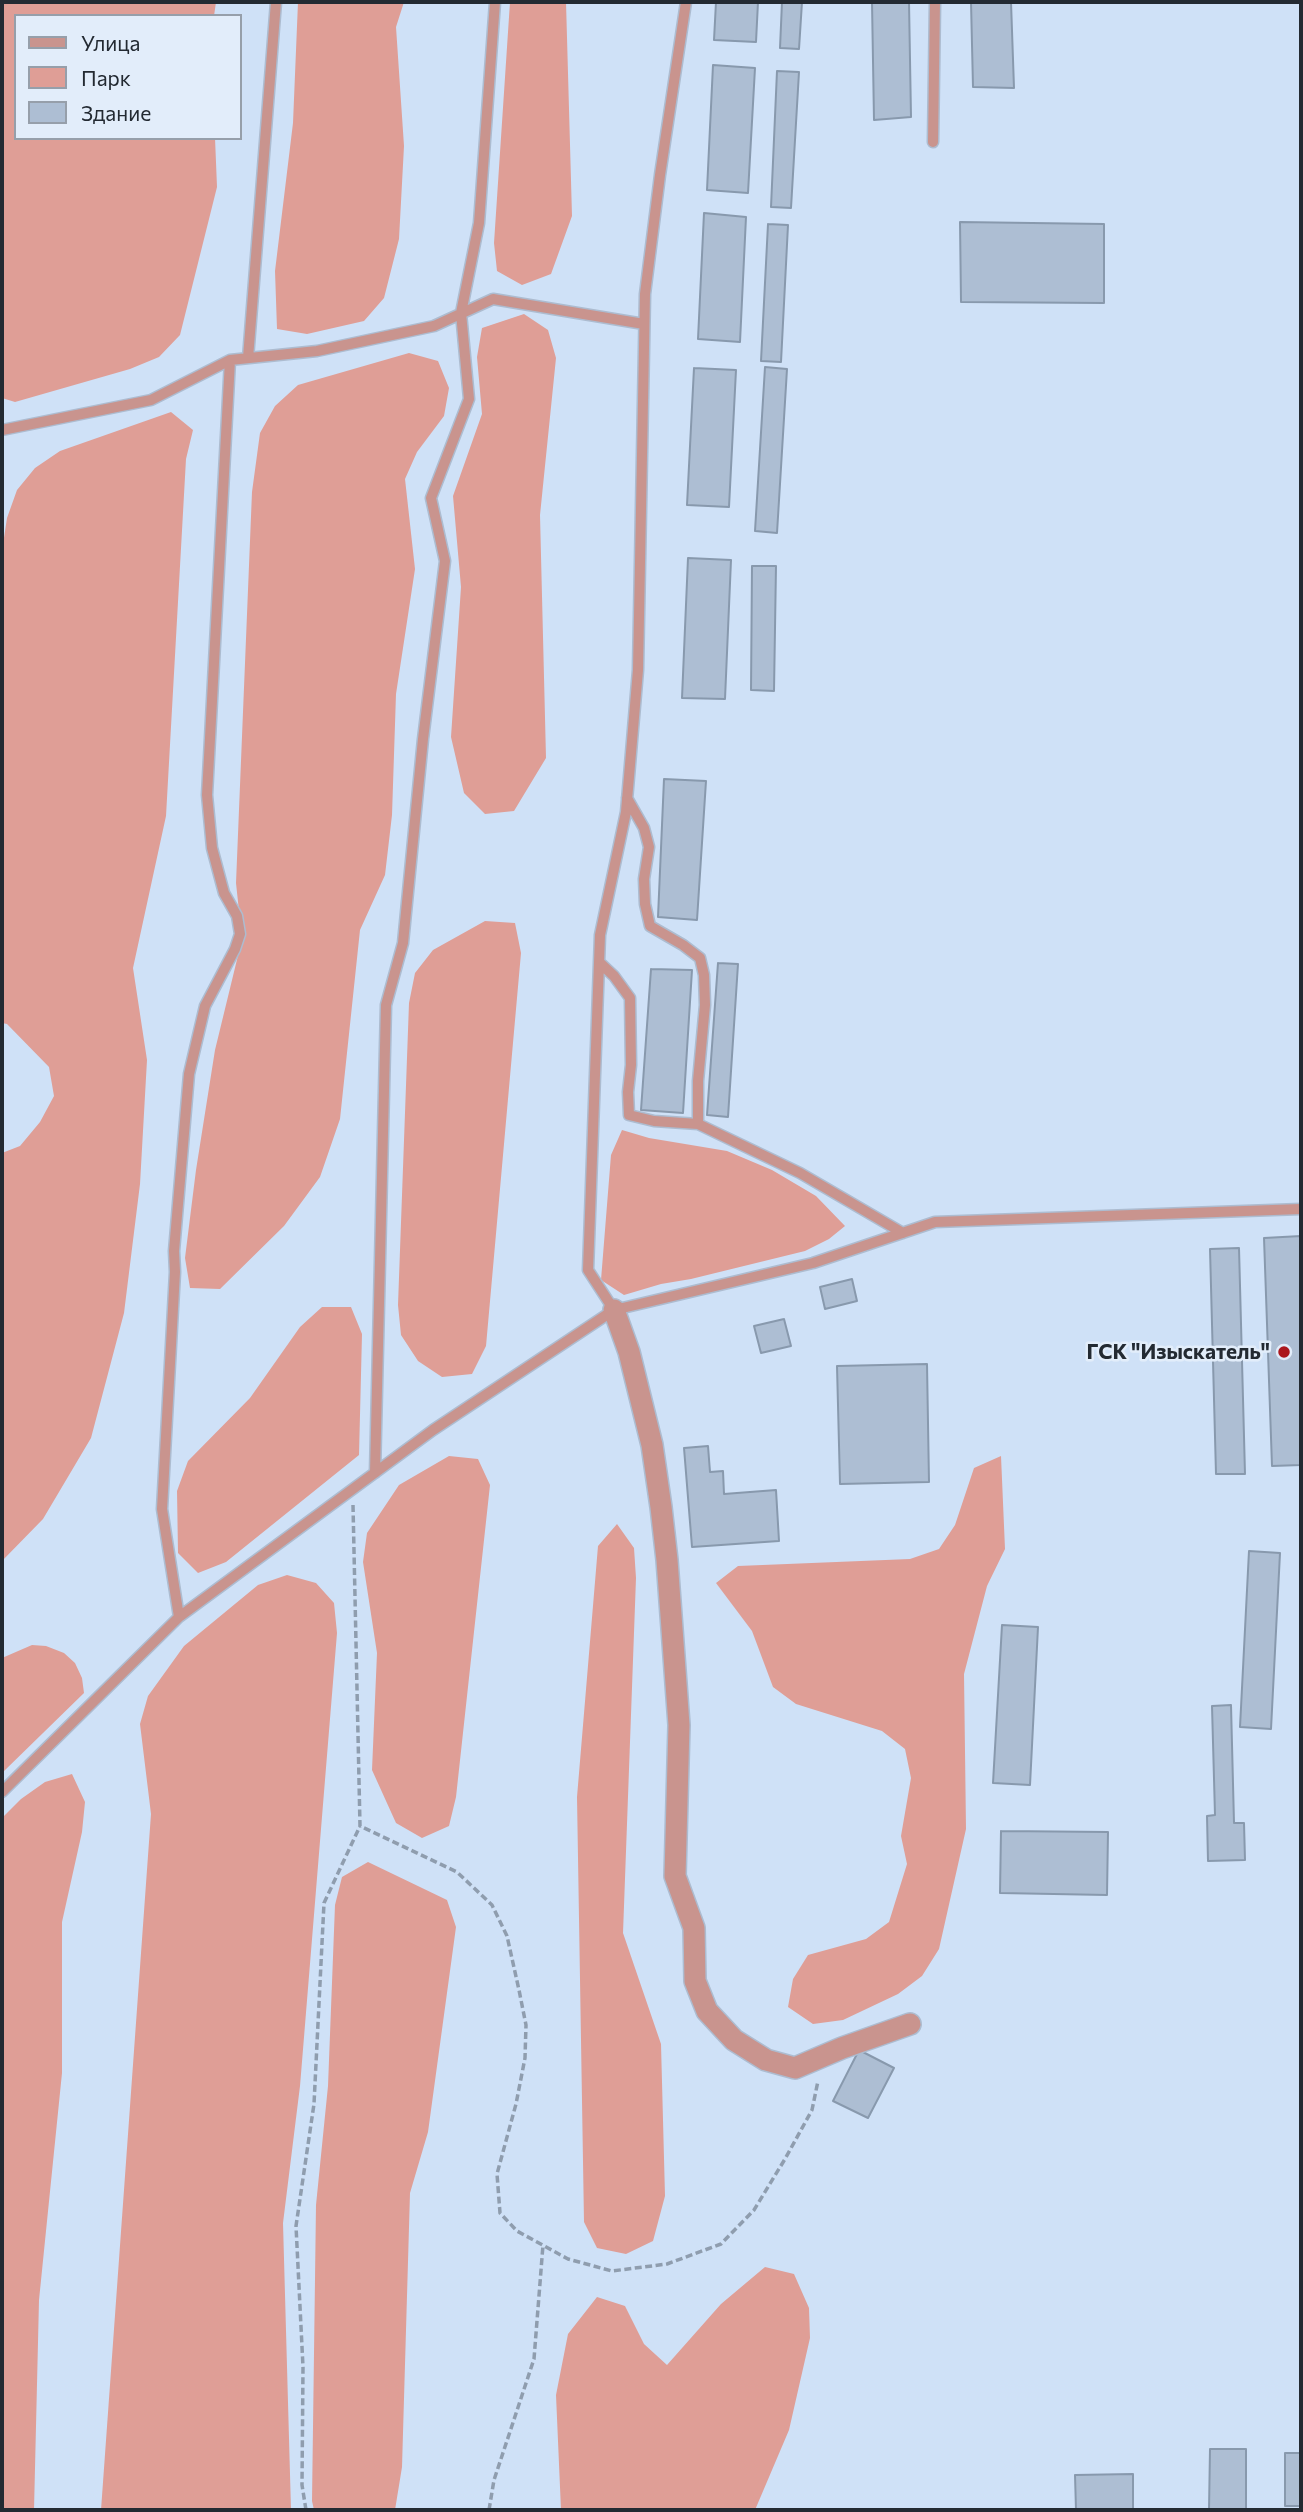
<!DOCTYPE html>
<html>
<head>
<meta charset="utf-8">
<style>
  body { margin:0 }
  #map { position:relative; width:1303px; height:2512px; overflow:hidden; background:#cfe1f7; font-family:Commissioner,sans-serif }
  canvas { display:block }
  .frame { position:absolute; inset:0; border:4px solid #232a32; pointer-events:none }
  .legend { position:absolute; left:14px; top:14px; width:228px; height:126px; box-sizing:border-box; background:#e2edfa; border:2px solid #969faa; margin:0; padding:9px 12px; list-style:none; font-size:21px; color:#232a32 }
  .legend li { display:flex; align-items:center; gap:14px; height:35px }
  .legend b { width:35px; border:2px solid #969faa }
</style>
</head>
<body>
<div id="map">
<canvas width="1303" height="2512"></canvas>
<div class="frame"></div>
<ul class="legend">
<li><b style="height:9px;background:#c9948e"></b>Улица</li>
<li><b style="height:19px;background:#df9e96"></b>Парк</li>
<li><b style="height:19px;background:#adbed3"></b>Здание</li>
</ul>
</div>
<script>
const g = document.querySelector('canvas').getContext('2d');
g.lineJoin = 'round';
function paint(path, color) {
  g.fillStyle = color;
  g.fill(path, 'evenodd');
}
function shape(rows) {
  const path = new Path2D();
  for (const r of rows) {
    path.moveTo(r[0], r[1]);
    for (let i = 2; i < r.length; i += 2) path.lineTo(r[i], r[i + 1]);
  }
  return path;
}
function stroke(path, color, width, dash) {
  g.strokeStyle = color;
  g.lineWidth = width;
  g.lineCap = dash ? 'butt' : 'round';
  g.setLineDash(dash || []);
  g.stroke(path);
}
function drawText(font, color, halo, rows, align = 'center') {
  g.font = font + ' Commissioner,sans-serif';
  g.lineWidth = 5;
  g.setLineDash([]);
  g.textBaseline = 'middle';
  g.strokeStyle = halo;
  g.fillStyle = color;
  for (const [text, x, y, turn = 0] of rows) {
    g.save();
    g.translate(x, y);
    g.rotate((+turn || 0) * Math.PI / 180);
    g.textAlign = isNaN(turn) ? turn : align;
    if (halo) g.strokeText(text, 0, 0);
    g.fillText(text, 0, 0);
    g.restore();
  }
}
paint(shape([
  [2,2,216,2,214,16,16,16,16,138,215,138,217,187,180,335,159,357,130,369,15,402,2,398],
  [298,2,404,2,396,27,404,146,399,239,384,298,364,321,307,334,277,329,275,271,293,123],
  [510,2,566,2,572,216,551,274,522,285,497,271,494,243],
  [524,314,548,330,556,358,540,515,546,758,514,811,485,814,464,793,451,737,461,587,453,496,482,414,477,357,482,328],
  [409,353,438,361,449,388,444,416,417,452,405,479,415,569,396,694,392,815,385,875,360,930,340,1119,320,1177,284,1226,220,1289,190,1288,185,1258,196,1170,215,1050,242,939,236,883,252,492,260,433,275,406,298,385],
  [171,412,193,430,186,459,166,816,133,968,147,1060,140,1184,124,1313,91,1438,43,1519,2,1561,2,1153,20,1146,40,1122,54,1096,49,1067,7,1024,2,1023,2,551,7,518,17,490,35,468,60,451],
  [485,921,515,923,521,953,486,1346,472,1374,442,1377,418,1361,401,1335,398,1305,409,1003,415,973,433,950],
  [622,1130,649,1138,727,1151,772,1170,816,1196,845,1226,829,1239,805,1251,691,1279,661,1284,624,1295,601,1280,611,1155],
  [322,1307,351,1307,362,1334,359,1455,226,1562,198,1573,178,1553,177,1491,188,1461,250,1398,300,1327],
  [449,1456,478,1459,490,1485,456,1797,449,1826,422,1838,396,1823,372,1770,377,1653,363,1562,367,1533,399,1485],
  [1001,1456,1005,1549,987,1586,964,1674,966,1829,939,1949,922,1976,898,1994,843,2020,813,2024,788,2007,793,1979,808,1955,866,1939,889,1922,907,1864,901,1836,911,1778,905,1749,882,1731,796,1704,773,1687,752,1631,716,1583,738,1566,910,1559,939,1549,955,1525,974,1468],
  [617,1524,634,1548,636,1578,623,1933,661,2044,665,2196,653,2241,626,2254,597,2248,584,2222,577,1797,598,1546],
  [287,1575,316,1583,334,1603,337,1633,300,2086,283,2223,291,2510,101,2510,151,1814,140,1724,148,1696,184,1646,258,1585],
  [32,1645,46,1646,64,1653,75,1663,82,1678,84,1693,2,1773,2,1658],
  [72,1774,85,1802,82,1832,62,1922,62,2073,39,2300,34,2510,2,2510,2,1818,21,1799,45,1782],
  [368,1862,447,1900,456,1927,428,2132,410,2193,402,2467,395,2510,314,2510,312,2501,316,2205,328,2086,335,1905,342,1877],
  [765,2267,794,2274,809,2308,810,2338,789,2430,755,2510,561,2510,556,2395,568,2334,597,2297,625,2306,644,2344,667,2365,721,2304]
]), '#df9e96');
const building = shape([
  [716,2,758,2,756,42,714,40,716,2],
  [782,2,802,2,799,49,780,48,782,2],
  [872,2,909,2,911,117,874,120,872,2],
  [971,2,1011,2,1014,88,973,87,971,2],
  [713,65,755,68,748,193,707,190,713,65],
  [777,71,799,72,791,208,771,207,777,71],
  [704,213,746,217,740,342,698,339,704,213],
  [960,222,1104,224,1104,303,961,302,960,222],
  [768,224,788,225,781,362,761,361,768,224],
  [765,367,787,369,777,533,755,531,765,367],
  [694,368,736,370,729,507,687,505,694,368],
  [688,558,731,560,725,699,682,698,688,558],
  [752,566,776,566,774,691,751,690,752,566],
  [664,779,706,781,697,920,658,917,664,779],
  [718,963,738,964,728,1117,707,1115,718,963],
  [651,969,692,970,683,1113,641,1110,651,969],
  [1301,1236,1301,1465,1272,1466,1264,1238,1301,1236],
  [1239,1248,1245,1474,1216,1474,1210,1249,1239,1248],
  [852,1279,857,1301,825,1309,820,1287,852,1279],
  [784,1319,791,1346,761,1353,754,1326,784,1319],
  [927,1364,929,1482,840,1484,837,1366,927,1364],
  [708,1446,710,1472,723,1471,724,1494,776,1490,779,1541,692,1547,684,1448,708,1446],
  [1249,1551,1280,1553,1271,1729,1240,1727,1249,1551],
  [1002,1625,1038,1627,1030,1785,993,1783,1002,1625],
  [1231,1705,1234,1823,1244,1823,1245,1860,1208,1861,1207,1816,1215,1815,1212,1706,1231,1705],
  [1001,1831,1108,1832,1107,1895,1000,1893,1001,1831],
  [859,2050,894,2068,868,2118,833,2101,859,2050],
  [1210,2449,1246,2449,1246,2510,1209,2510,1210,2449],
  [1285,2453,1301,2453,1301,2506,1285,2506,1285,2453],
  [1133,2474,1133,2510,1076,2510,1075,2475,1133,2474]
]);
paint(building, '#adbed3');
stroke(building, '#8899ad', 2);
const lane = shape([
  [933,142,935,2],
  [248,358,276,2],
  [2,430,151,400,230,360,317,351,434,326,493,299,644,324],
  [627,798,644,828,649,847,644,879,645,904,650,926,683,945,700,958,704,975,705,1005,698,1081,698,1124,800,1173,903,1233],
  [599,962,614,976,630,998,631,1065,628,1092,629,1115,654,1121,698,1124],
  [614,1310,588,1270,600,935,626,812,638,670,645,294,660,175,686,2],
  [375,1473,386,1005,403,943,423,739,445,561,431,498,469,399,461,313,479,223,495,2],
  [179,1617,162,1509,175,1272,174,1251,189,1074,205,1006,235,949,240,934,237,916,224,893,212,848,207,795,230,360],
  [2,1792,179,1617,433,1430,614,1310,813,1263,935,1222,1301,1209]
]);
const street = shape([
  [614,1310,629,1352,652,1445,661,1507,667,1560,679,1725,675,1876,694,1928,695,1981,707,2011,734,2040,766,2060,795,2068,842,2048,910,2024]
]);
stroke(lane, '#adbcd0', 13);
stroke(street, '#adbcd0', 24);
stroke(shape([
  [353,1505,360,1826,457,1872,492,1905,507,1936,519,1990,526,2025,525,2058,516,2104,497,2174,500,2213,517,2231,568,2259,612,2271,667,2264,721,2244,754,2210,785,2159,812,2110,818,2081],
  [306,2510,302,2485,303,2367,296,2226,314,2104,324,1903,360,1826],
  [489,2510,494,2480,534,2359,543,2245]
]), '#8f9dae', 3.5, [7, 3.5]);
stroke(lane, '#c9948e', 10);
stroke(street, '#c9948e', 21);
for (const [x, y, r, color] of [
  [1284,1352,7,"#ab171d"]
]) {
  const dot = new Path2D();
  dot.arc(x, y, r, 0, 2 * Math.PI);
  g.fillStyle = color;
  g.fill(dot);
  stroke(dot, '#e2edfa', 2.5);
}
drawText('bold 21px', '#232a32', '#e2edfa', [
  ["ГСК \"Изыскатель\"",1270,1352]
], 'right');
</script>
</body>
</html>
